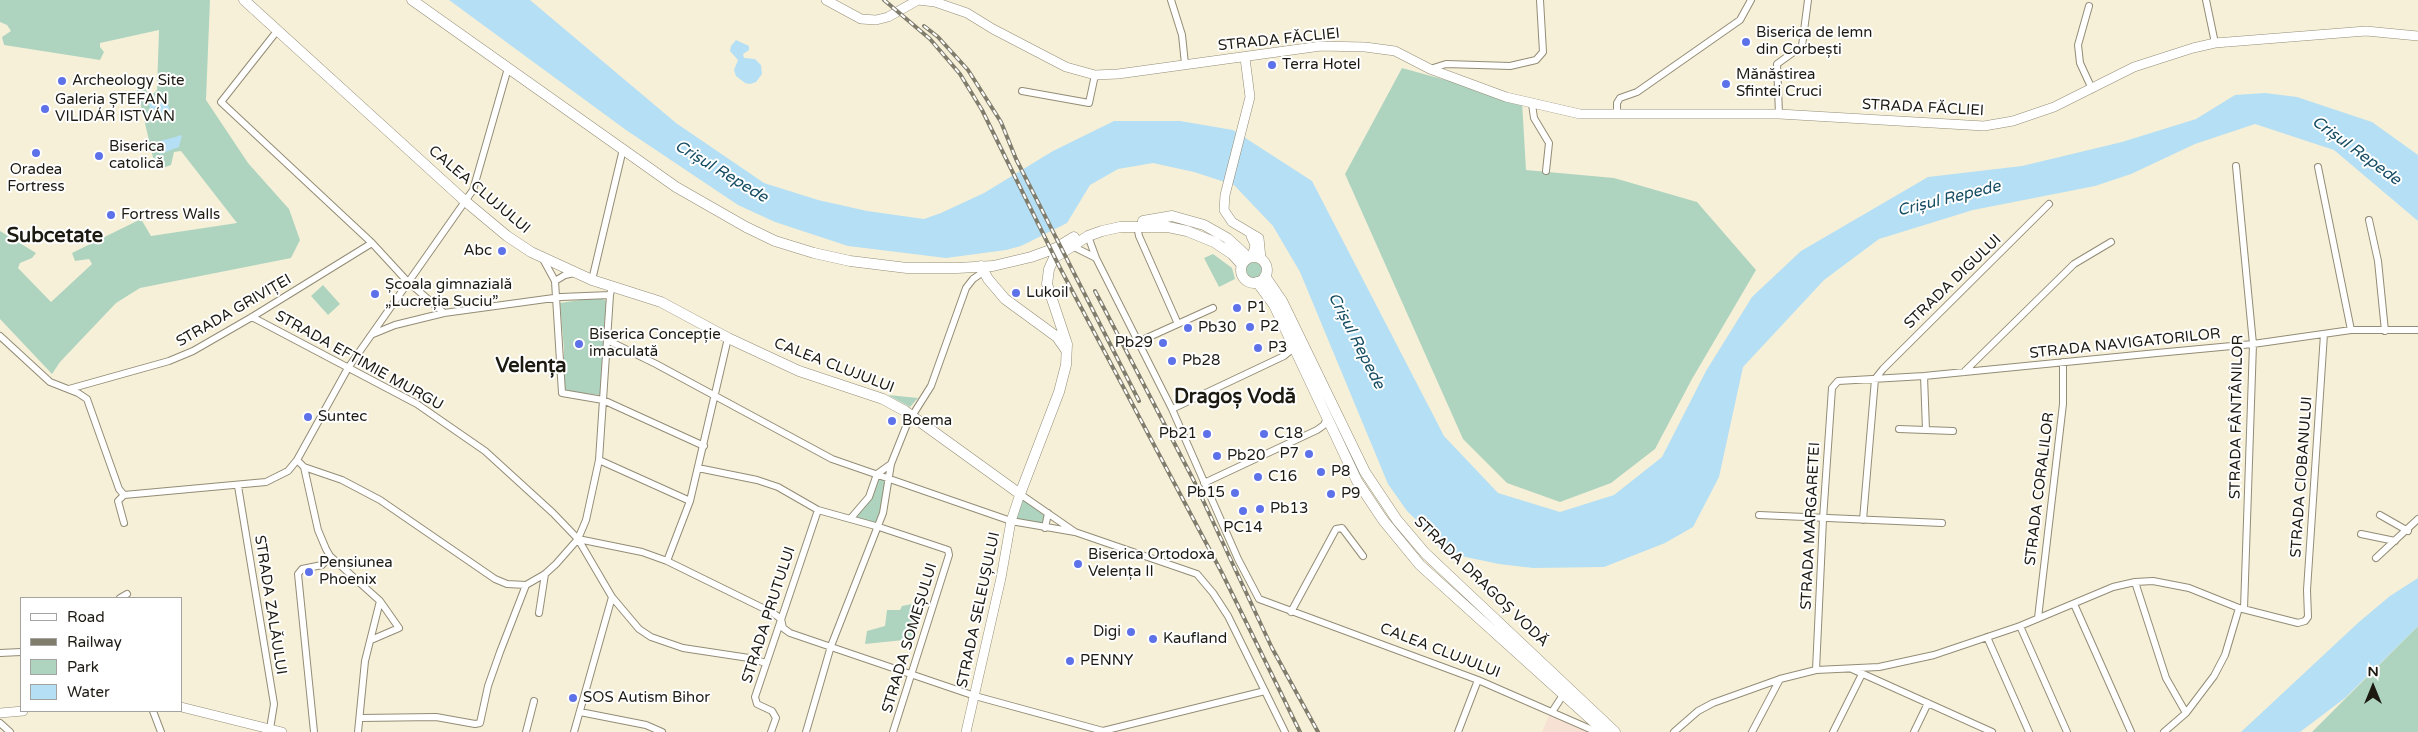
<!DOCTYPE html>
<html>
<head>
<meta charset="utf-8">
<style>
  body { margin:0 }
  #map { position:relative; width:2418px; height:732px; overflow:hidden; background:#f7f0d8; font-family:"Varela Round",sans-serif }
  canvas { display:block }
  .legend { position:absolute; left:20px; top:597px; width:162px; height:115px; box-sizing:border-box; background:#fff; border:1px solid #a5a3a0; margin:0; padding:6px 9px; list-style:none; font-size:15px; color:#1d1a12 }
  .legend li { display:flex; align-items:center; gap:10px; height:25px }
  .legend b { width:25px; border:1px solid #a5a3a0 }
  .north { position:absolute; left:2348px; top:662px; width:50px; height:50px; -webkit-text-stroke:4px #fff; paint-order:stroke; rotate:0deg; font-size:14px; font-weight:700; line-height:20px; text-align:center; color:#1d1a12 }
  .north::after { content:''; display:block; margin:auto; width:18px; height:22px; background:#1d1a12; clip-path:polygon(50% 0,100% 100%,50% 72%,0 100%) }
</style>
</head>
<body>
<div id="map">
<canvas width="2418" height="732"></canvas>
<ul class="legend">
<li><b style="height:6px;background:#fff"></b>Road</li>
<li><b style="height:6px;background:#817d6d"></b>Railway</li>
<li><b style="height:14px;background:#aed4c0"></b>Park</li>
<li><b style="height:14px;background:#b4dff4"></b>Water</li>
</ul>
<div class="north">N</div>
</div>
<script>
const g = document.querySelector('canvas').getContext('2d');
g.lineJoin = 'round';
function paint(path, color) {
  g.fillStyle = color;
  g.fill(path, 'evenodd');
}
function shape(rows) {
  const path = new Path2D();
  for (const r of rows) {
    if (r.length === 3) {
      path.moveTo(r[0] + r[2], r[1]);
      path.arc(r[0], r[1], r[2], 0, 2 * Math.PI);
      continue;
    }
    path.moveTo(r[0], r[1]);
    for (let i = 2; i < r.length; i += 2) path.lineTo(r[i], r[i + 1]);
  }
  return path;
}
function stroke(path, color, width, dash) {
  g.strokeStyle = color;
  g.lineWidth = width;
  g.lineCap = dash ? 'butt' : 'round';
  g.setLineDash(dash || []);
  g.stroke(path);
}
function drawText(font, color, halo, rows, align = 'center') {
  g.font = font + ' "Varela Round",sans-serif';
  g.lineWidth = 4;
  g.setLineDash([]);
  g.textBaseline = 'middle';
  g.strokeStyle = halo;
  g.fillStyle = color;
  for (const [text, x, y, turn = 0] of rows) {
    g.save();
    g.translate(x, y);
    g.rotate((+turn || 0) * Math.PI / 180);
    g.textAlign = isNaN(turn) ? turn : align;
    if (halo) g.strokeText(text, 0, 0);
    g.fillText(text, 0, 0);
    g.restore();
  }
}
paint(shape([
  [1550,713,1588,732,1542,732]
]), '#f7e1d4');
paint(shape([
  [0,0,210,0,206,100,248,163,289,209,300,240,291,258,140,288,116,303,60,362,52,374,0,319,0,231,36,253,32,258,20,263,18,268,51,302,92,264,89,259,75,261,72,253,141,219,151,236,237,223,181,151,174,152,171,165,160,169,155,166,136,85,142,83,148,93,153,94,157,90,159,30,100,43,100,47,104,52,100,60,4,45,2,37,11,31,7,25,0,22],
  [1402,68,1522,101,1526,170,1614,178,1697,202,1756,270,1692,379,1655,449,1611,483,1560,502,1507,483,1463,439,1345,174],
  [1213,254,1232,268,1235,279,1219,287,1204,258],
  [1254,270,8],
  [323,285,340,304,328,315,311,296],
  [600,297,606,301,600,395,564,391,564,349,560,303],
  [888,395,918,398,910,407],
  [877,474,891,479,879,527,851,518,862,507],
  [1020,494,1048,513,1045,528,1011,521],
  [912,604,913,608,923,609,914,639,865,644,867,631,885,626,887,610,900,610,902,606],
  [2418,626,2418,732,2312,732]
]), '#aed4c0');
paint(shape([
  [449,0,530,0,676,123,764,183,818,200,867,211,924,219,941,213,984,193,1053,151,1114,121,1180,121,1233,130,1312,181,1444,436,1498,493,1560,512,1614,495,1662,457,1706,371,1752,297,1801,251,1928,177,2022,166,2122,142,2196,119,2235,95,2265,93,2297,97,2372,122,2418,155,2418,221,2334,150,2255,124,2195,144,2131,174,2095,186,1973,210,1879,239,1824,280,1743,367,1719,477,1693,527,1665,543,1604,567,1533,568,1499,564,1442,552,1429,532,1407,511,1388,484,1300,272,1273,226,1234,185,1194,172,1153,163,1118,169,1090,185,1067,223,1021,246,1006,250,946,258,848,246,775,222,738,205,626,130],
  [736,40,749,46,749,50,743,54,744,58,755,59,761,65,762,74,756,82,750,84,745,83,736,76,734,70,738,60,730,51,731,46],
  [152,99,156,103,167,103,172,114,153,118,148,100],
  [182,135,179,147,160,154,157,142],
  [2418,578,2418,626,2345,698,2300,732,2241,732,2359,622,2390,596]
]), '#b4dff4');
const street = shape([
  [1171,0,1182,35,1185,64],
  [2206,0,2215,43],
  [2089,6,2078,45,2080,63,2092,89],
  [277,31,221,102,372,243,407,281,444,313],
  [1430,69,1446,64,1510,66,1536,60,1543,52,1540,0],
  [1022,91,1089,103,1095,75],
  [1532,104,1534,118,1549,143,1546,171],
  [1779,114,1777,64,1802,46,1808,0],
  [1617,115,1617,103,1620,98,1637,92,1740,20,1751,0],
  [2236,166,2253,344,2244,609],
  [2318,167,2351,330],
  [2369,220,2378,261,2385,331],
  [1137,226,1139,236,1178,324],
  [1072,246,1096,258,1088,236],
  [1096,258,1172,409,1238,559,1259,599,1478,680,1597,732],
  [543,259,555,281,562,393,603,400,704,446],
  [592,280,623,149],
  [555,281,565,275,574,273],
  [252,317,417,404,485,451,553,513,578,539,612,597,639,629,651,637,683,648,749,658,766,663],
  [373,334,395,325,444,313,561,297,610,295],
  [0,336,50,382,78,393,87,399,119,489,124,495],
  [607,340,656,364,832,459,1011,521,1075,532],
  [1138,342,1213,308],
  [1964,372,2074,264,2111,242],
  [1924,376,1926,430],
  [69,389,169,361,193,351,252,317,372,243],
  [1172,409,1284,356,1290,351,1291,344],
  [1899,429,1953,431],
  [297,460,304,467,342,480,380,500,495,579,507,584,526,585,545,574,556,564,578,539,586,520,599,460,610,295,612,286],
  [599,460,690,501],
  [304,467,318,530,326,549,330,556,380,601,365,661,358,732],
  [698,468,757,480,778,487,818,510,879,527,948,550,949,555,893,732],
  [1204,483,1317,430,1324,425,1327,418],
  [238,486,274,704,270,729],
  [1020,494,1075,532,1197,574,1213,593,1228,616,1285,732],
  [124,495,266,482,288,471,297,460,348,368,473,190,508,68],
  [124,495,118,501,124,523],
  [1759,515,1942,523],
  [2380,515,2408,531],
  [851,518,869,497,877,474,891,464],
  [1863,520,1875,379,1883,369,2049,204],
  [1045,528,1048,513],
  [2361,534,2395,541],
  [578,539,642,552,667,561,773,613,781,619,783,628,790,633,975,696,1103,731,1265,691],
  [2376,558,2418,519],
  [667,561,690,501,728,338],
  [2135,582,2166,678,2186,713],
  [120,598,127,594],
  [2074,604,2131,732],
  [1291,612,1336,529,1342,528,1363,556],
  [539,613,545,574],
  [2038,618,2063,404,2063,362],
  [2020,626,2067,732],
  [1987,637,2029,732],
  [371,640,399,628,380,601],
  [0,653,21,652],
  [1852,669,1992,732],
  [1816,670,1823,519,1832,388,1838,381,1924,376,2157,353,2253,344,2351,330,2418,330],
  [153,711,161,732],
  [580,712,646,725,662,732],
  [1552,712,1563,695],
  [360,718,436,717,475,724,480,723,488,686,500,652,526,585],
  [0,723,10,732],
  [314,732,298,574,302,569,322,565,330,556],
  [526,732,534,701],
  [574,732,612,597],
  [771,732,776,718,772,711,757,704,755,697,818,510],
  [806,732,831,646,883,513,891,464,907,424,931,386,966,288,973,279,986,270],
  [1458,732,1478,680],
  [1674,732,1698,711,1713,703,1780,679,1816,670,1879,667,1934,655,2020,626,2113,587,2135,582,2153,581,2189,588,2239,608,2298,623,2305,621,2308,617,2307,590,2324,334],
  [1752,732,1780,679],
  [1833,732,1862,674],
  [1914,732,1928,703],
  [2164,732,2186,713,2214,676,2225,655,2239,608]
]);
const secondary = shape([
  [826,0,861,19,876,20,888,17,918,0],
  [918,0,935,2,967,13,993,29,1066,67,1095,75,1118,74,1321,46,1365,47,1395,51,1430,69,1506,97,1580,114,1779,114,1984,126,2013,121,2054,107,2134,67,2193,48,2215,43,2366,31,2418,36],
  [1245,58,1250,97,1225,195,1224,210,1232,222,1259,238,1261,259],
  [1251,236,1255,245,1252,257],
  [181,707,282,732],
  [0,713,23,711],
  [966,732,1001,578,1011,521,1020,494]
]);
const primary = shape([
  [244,0,465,201,507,236,531,252,592,280,661,302,728,338,799,371,883,399,905,411,1020,494,1059,392,1066,365,1067,344,1047,284,1049,269,1054,258,1088,236,1102,231,1120,227,1168,227,1187,231,1214,242,1232,254,1242,265],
  [412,0,676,187,746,227,775,241,814,253,850,261,907,268,957,268,993,266,1031,257,1056,248,1074,237],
  [1143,221,1172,216,1204,225,1227,238,1249,258],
  [1254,270,13],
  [981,266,988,279,1005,299,1057,337,1066,350],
  [1265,276,1282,301,1365,472,1397,520,1425,553,1615,732],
  [1257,282,1274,305,1357,481,1383,520,1420,565,1605,732]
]);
stroke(street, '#938c76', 8);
stroke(secondary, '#938c76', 10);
stroke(primary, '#938c76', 11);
stroke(street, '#fff', 6);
stroke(secondary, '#fff', 9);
stroke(primary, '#fff', 10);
const rail = shape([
  [884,0,930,39,960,74,982,110,1059,266,1222,573,1300,732],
  [924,26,938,37,968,70,1001,122,1016,159,1139,401],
  [1095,291,1194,481,1272,648,1318,732]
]);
stroke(rail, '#817d6d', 4);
stroke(rail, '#fff', 2, [5.5]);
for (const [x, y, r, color] of [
  [1746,42,5,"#5d71e8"],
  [1272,65,5,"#5d71e8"],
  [62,81,5,"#5d71e8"],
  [1726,84,5,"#5d71e8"],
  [45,109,5,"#5d71e8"],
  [36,153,5,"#5d71e8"],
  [99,156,5,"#5d71e8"],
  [111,215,5,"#5d71e8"],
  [502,251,5,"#5d71e8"],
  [1016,293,5,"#5d71e8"],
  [375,294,5,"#5d71e8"],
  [1237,308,5,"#5d71e8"],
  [1250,327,5,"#5d71e8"],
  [1188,328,5,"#5d71e8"],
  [1163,343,5,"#5d71e8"],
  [579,344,5,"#5d71e8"],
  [1258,348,5,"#5d71e8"],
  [1172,361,5,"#5d71e8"],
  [308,417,5,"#5d71e8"],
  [892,421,5,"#5d71e8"],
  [1207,434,5,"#5d71e8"],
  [1264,434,5,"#5d71e8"],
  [1309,454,5,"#5d71e8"],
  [1217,456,5,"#5d71e8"],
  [1321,472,5,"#5d71e8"],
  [1258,477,5,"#5d71e8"],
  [1235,493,5,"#5d71e8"],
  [1331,494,5,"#5d71e8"],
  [1260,509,5,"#5d71e8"],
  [1243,511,5,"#5d71e8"],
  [1078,564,5,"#5d71e8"],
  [309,572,5,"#5d71e8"],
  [1131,632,5,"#5d71e8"],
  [1153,639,5,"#5d71e8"],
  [1070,661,5,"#5d71e8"],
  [573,698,5,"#5d71e8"]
]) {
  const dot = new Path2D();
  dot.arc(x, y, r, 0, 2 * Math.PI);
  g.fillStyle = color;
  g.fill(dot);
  stroke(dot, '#fff', 2);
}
drawText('15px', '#1d1a12', '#fff', [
  ["Biserica de lemn",1756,33],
  ["din Corbești",1756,50],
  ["Terra Hotel",1282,65],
  ["Mănăstirea",1736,75],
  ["Sfintei Cruci",1736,92],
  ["Archeology Site",72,81],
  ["Galeria ȘTEFAN",55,100],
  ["VILIDÁR ISTVÁN",55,117],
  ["Biserica",109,147],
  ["catolică",109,164],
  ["Oradea",36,170,"center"],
  ["Fortress",36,187,"center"],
  ["Fortress Walls",121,215],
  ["Abc",492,251,"right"],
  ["Școala gimnazială",385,285],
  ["„Lucreția Suciu”",385,302],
  ["Lukoil",1026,293],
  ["P1",1247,308],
  ["P2",1260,327],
  ["Pb30",1198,328],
  ["Biserica Concepție",589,335],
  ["imaculată",589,352],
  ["Pb29",1153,343,"right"],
  ["P3",1268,348],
  ["Pb28",1182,361],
  ["Suntec",318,417],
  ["Boema",902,421],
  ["Pb21",1197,434,"right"],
  ["C18",1274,434],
  ["P7",1299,454,"right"],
  ["Pb20",1227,456],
  ["P8",1331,472],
  ["C16",1268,477],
  ["Pb15",1225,493,"right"],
  ["P9",1341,494],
  ["Pb13",1270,509],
  ["PC14",1243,528,"center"],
  ["Biserica Ortodoxa",1088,555],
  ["Velența II",1088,572],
  ["Pensiunea",319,563],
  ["Phoenix",319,580],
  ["Digi",1121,632,"right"],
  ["Kaufland",1163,639],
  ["PENNY",1080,661],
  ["SOS Autism Bihor",583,698]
], 'left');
drawText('15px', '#1d1a12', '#fff', [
  ["STRADA FĂCLIEI",1279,40,-6],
  ["STRADA FĂCLIEI",1923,108,3],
  ["CALEA CLUJULUI",479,190,40],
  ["STRADA DIGULUI",1953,282,-44],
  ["STRADA GRIVIȚEI",234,311,-30],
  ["STRADA NAVIGATORILOR",2125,344,-6],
  ["STRADA EFTIMIE MURGU",359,361,29],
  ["CALEA CLUJULUI",834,366,21],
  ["STRADA FÂNTÂNILOR",2237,417,-89],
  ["STRADA CIOBANULUI",2302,477,-86],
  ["STRADA CORALILOR",2040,489,-83],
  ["STRADA MARGARETEI",1811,526,-87],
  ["STRADA DRAGOȘ VODĂ",1481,582,44],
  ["STRADA ZALĂULUI",270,605,81],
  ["STRADA SELEUȘULUI",979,610,-78],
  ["STRADA PRUTULUI",769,615,-72],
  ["STRADA SOMEȘULUI",910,638,-73],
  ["CALEA CLUJULUI",1440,651,21]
]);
drawText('italic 16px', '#174e64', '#fff', [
  ["Crișul Repede",2356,151,36],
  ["Crișul Repede",721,172,31],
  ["Crișul Repede",1949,199,-14],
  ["Crișul Repede",1356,341,63]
]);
drawText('bold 20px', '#1d1a12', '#fff', [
  ["Subcetate",55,237],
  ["Velența",531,367],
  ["Dragoș Vodă",1235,398]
]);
</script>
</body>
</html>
